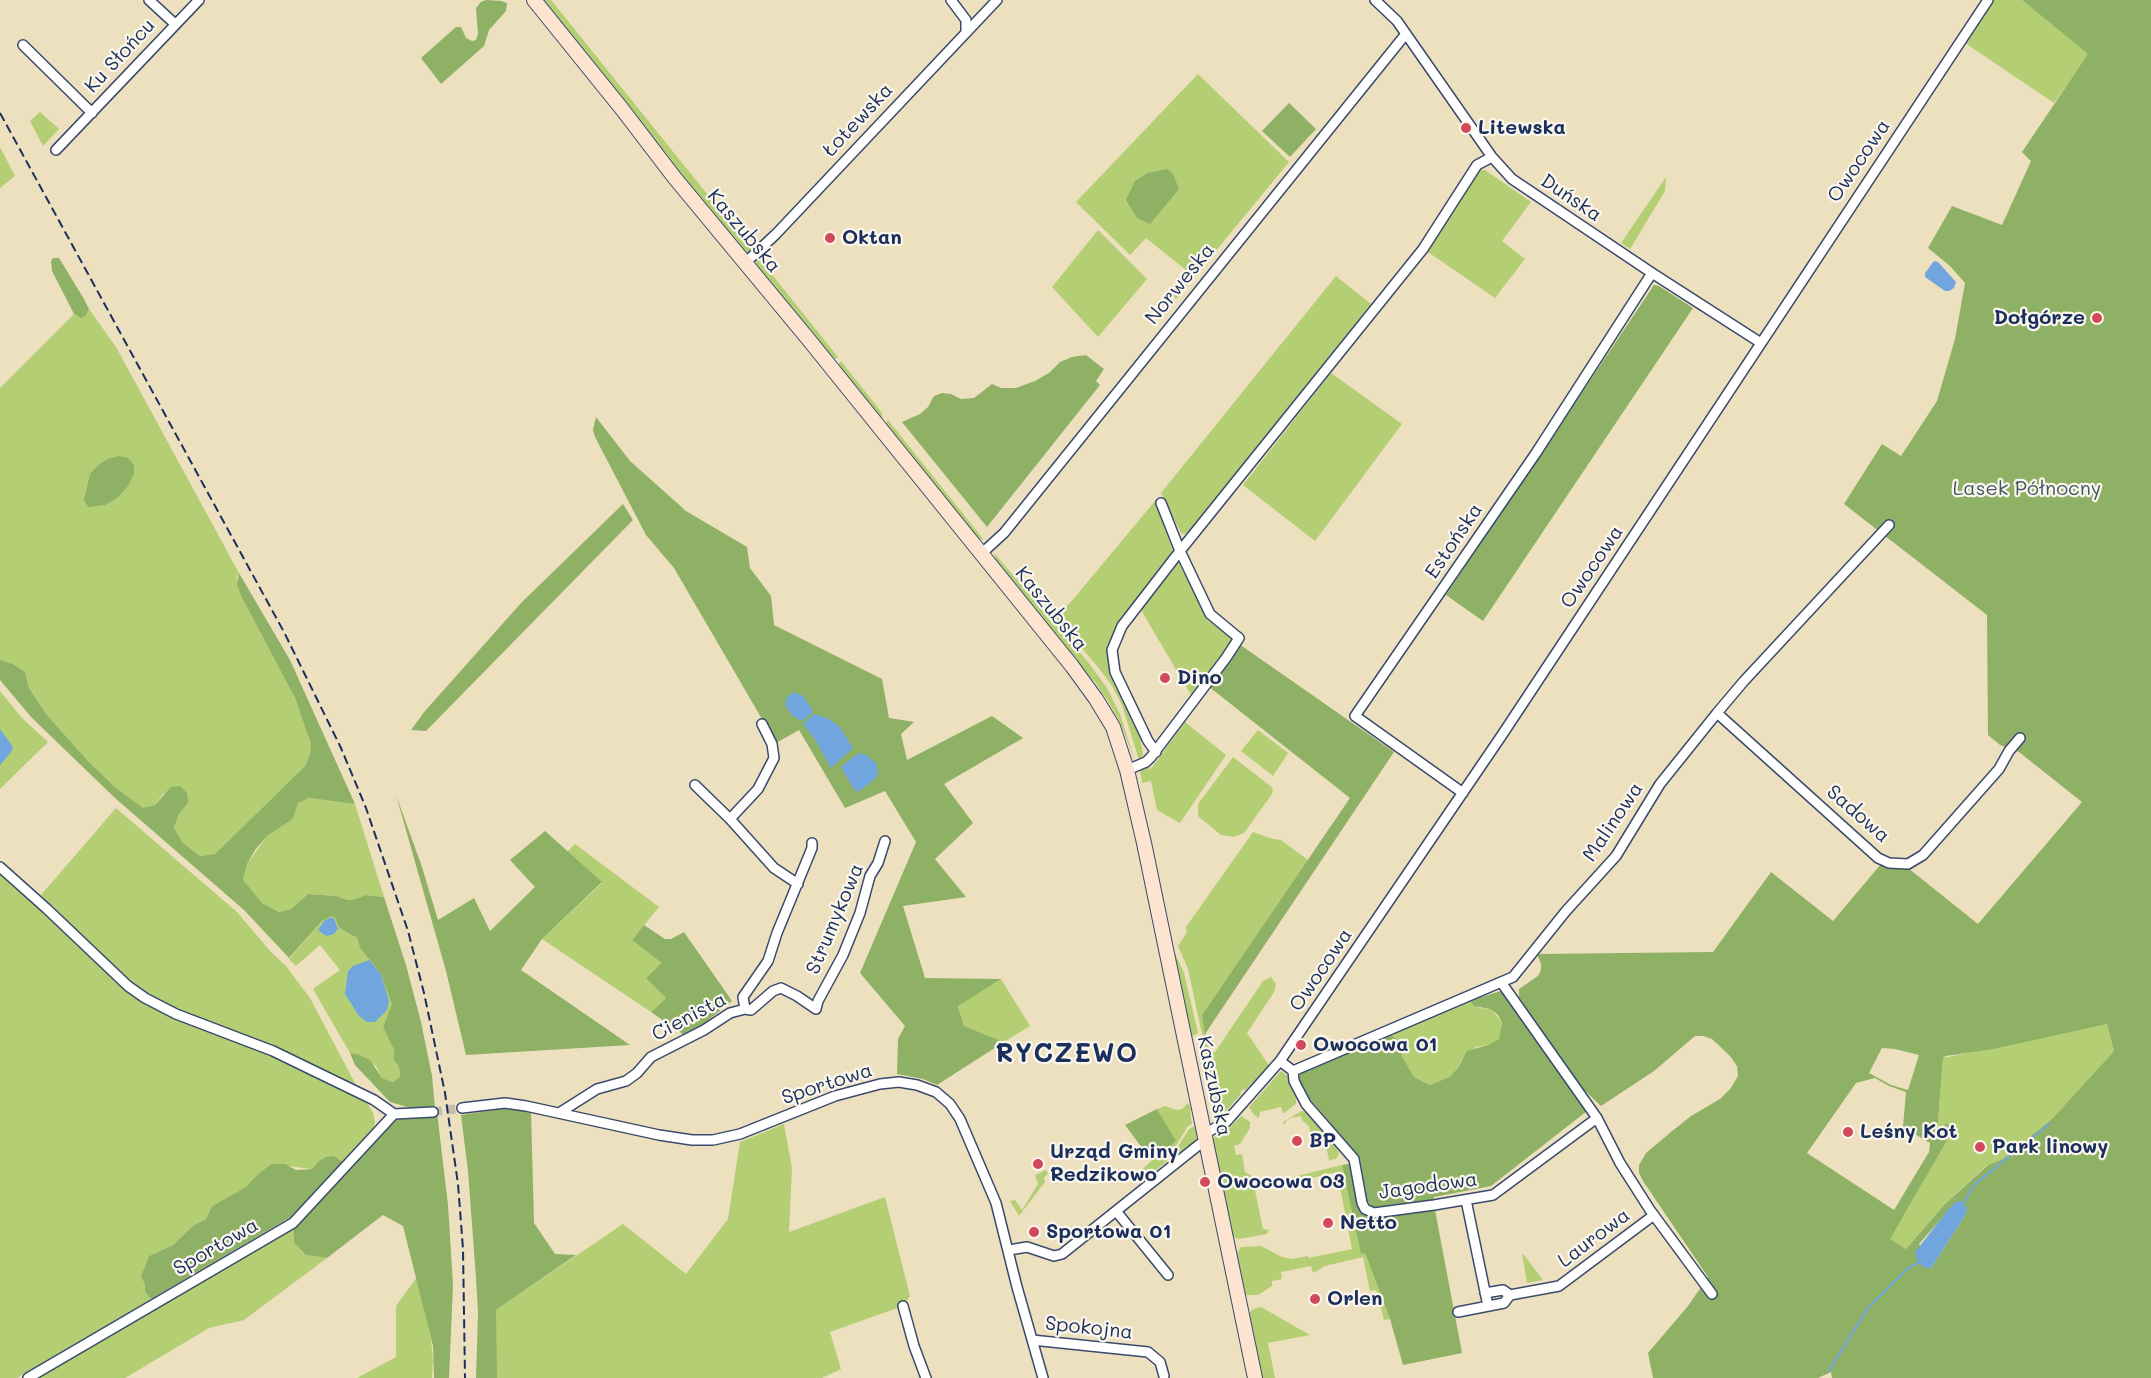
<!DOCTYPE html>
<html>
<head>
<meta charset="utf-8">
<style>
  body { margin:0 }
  canvas { display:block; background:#ede0be }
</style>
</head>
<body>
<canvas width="2151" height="1378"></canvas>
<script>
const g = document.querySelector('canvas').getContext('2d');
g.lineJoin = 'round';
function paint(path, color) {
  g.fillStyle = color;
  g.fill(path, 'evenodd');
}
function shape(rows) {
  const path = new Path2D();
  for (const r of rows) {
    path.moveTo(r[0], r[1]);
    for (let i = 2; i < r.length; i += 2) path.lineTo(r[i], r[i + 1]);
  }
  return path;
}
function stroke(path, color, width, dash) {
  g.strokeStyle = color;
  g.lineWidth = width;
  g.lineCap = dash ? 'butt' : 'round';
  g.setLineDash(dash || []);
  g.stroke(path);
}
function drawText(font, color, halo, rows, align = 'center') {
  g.font = font + ' Mali,sans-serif';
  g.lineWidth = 4.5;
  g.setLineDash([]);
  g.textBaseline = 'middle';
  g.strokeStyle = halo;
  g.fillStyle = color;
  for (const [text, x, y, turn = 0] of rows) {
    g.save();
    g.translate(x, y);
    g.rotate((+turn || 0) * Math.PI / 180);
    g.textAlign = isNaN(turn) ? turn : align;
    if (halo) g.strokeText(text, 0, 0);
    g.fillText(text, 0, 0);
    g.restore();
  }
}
paint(shape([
  [540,0,551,0,753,251,747,252,740,249],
  [1989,0,2022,0,2089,54,2054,103,1962,41],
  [1198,74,1289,162,1176,299,1170,293,1187,271,1146,238,1130,255,1076,202],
  [40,112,59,129,43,146,30,121],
  [0,147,15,176,0,188],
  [1479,170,1485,170,1531,202,1502,241,1525,259,1495,298,1425,250],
  [1666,177,1665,191,1630,249,1621,243],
  [1098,230,1147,279,1098,337,1052,287],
  [758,257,838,357,834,360,832,360,755,265],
  [1336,276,1371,304,1190,531,1185,534,1181,533,1161,493],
  [89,309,116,347,239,573,237,577,241,596,295,698,311,744,310,754,305,766,215,854,200,856,183,843,174,828,179,814,188,803,163,794,155,805,143,809,116,788,88,761,47,715,29,688,25,672,13,664,0,660,0,388,74,314,77,316,86,315],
  [841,361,882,413,882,417,880,419,837,366],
  [1331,373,1402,424,1315,541,1243,485],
  [888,420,984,540,978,538,955,515,885,424],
  [1155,501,1173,552,1119,624,1108,649,1111,673,1143,741,1141,742,1143,755,1139,760,1122,705,1112,686,1098,667,1055,617,1070,603],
  [994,553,1088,662,1107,688,1120,714,1135,761,1120,722,1108,701,1095,682,1070,657,996,562],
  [1178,561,1207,620,1233,639,1191,695,1141,610],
  [0,691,23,719,48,742,0,789],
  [1185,722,1226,755,1180,823,1157,810,1151,781,1142,783,1140,770,1149,766,1150,770],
  [1258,730,1288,753,1273,776,1241,751],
  [1233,757,1273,788,1272,794,1244,833,1234,837,1221,835,1198,816,1198,804],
  [309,798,355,804,384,897,365,895,356,899,348,900,336,896,308,894,291,909,279,912,262,903,252,893,243,880,247,864,267,836,293,819,298,803],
  [116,808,237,912,271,952,286,966,310,998,356,1085,290,1054,171,1007,141,989,109,962,41,895],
  [1253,832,1273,839,1281,840,1308,860,1202,1015,1210,1052,1215,1052,1263,981,1271,977,1276,984,1274,992,1247,1033,1270,1067,1254,1084,1252,1083,1245,1090,1243,1089,1240,1093,1241,1094,1220,1118,1188,969,1178,946,1187,932,1186,927],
  [575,844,659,907,632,940,663,963,666,998,651,1012,542,939,602,883,567,852],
  [0,871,137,997,178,1020,275,1055,364,1097,373,1113,375,1122,373,1130,344,1162,339,1158,319,1161,312,1169,271,1164,257,1175,246,1187,212,1206,206,1219,193,1226,173,1245,149,1256,141,1276,145,1285,145,1292,151,1299,17,1378,0,1378],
  [331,916,335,918,340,927,348,934,357,936,360,948,381,974,393,1004,383,1027,394,1050,393,1059,399,1067,400,1077,393,1082,382,1078,376,1066,357,1054,350,1053,313,989,340,970,320,945,296,966,289,959,322,921],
  [1173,949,1184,973,1198,1033,1195,1035,1189,1037,1171,952],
  [1001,979,1030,1026,1004,1042,964,1026,958,1005],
  [1475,999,1471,1002,1479,1008,1490,1009,1502,1021,1499,1039,1488,1045,1476,1047,1462,1059,1458,1068,1449,1077,1430,1085,1414,1077,1402,1056,1400,1045,1396,1038,1390,1035],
  [2107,1024,2114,1051,2052,1119,2003,1159,1987,1165,1944,1205,1906,1249,1889,1239,1954,1128,1946,1123,1937,1134,1943,1058],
  [1281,1071,1289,1077,1296,1093,1296,1104,1284,1113,1283,1113,1281,1107,1260,1112,1259,1118,1254,1115,1249,1107],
  [1188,1103,1192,1109,1190,1111,1192,1124,1188,1126,1166,1162,1143,1180,1140,1180,1135,1175,1175,1141,1157,1109,1165,1106,1177,1110,1182,1109],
  [1302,1111,1306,1112,1338,1148,1339,1154,1336,1159,1329,1160,1326,1146,1320,1147,1318,1140,1312,1141,1309,1126,1302,1120,1301,1116,1291,1118,1286,1121,1286,1123,1282,1124,1283,1122],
  [1194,1115,1199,1133,1194,1143,1167,1164,1189,1129,1195,1126],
  [1241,1116,1250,1122,1250,1128,1240,1144,1234,1146,1236,1155,1242,1154,1245,1172,1252,1176,1263,1229,1269,1230,1267,1234,1239,1239,1232,1237,1210,1142,1219,1133,1221,1137],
  [784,1124,792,1168,789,1232,885,1197,910,1296,903,1306,830,1332,841,1369,822,1378,496,1378,496,1310,623,1224,686,1274,728,1219,740,1142],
  [1342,1165,1361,1253,1365,1253,1390,1319,1384,1320,1376,1290,1370,1291,1363,1257,1325,1266,1313,1273,1311,1266,1281,1272,1282,1279,1272,1281,1272,1286,1258,1295,1247,1295,1243,1293,1235,1255,1241,1247,1261,1246,1282,1257,1292,1259,1308,1256,1309,1258,1352,1249,1337,1172,1294,1182,1293,1177],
  [1046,1170,1048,1173,1044,1178,1045,1182,1019,1216,1010,1201,1015,1200,1022,1210,1038,1184,1035,1175],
  [293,1223,294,1243,306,1255,327,1258,244,1320,209,1328,125,1378,33,1378],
  [1522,1254,1524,1255,1543,1280,1527,1283],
  [417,1277,431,1339,433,1360,432,1378,357,1378,396,1357,396,1306],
  [1261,1307,1310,1335,1268,1343,1275,1378,1259,1378,1248,1315,1253,1309]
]), '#b4ce74');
paint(shape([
  [486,0,501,1,507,3,506,11,489,30,484,46,441,84,421,58,456,27,461,27,466,38,472,41,476,40,478,34,476,8,481,2],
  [2022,0,2151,0,2151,1378,1832,1378,1831,1372,1818,1378,1653,1378,1648,1353,1688,1306,1708,1277,1643,1181,1639,1173,1639,1165,1646,1153,1671,1132,1691,1116,1720,1099,1731,1088,1738,1076,1737,1066,1730,1056,1712,1039,1703,1036,1695,1036,1654,1071,1601,1106,1582,1088,1519,997,1519,989,1538,976,1541,970,1541,964,1537,954,1713,952,1771,872,1833,921,1881,864,1908,868,1978,924,2082,802,2019,752,2000,745,1988,735,1987,615,1844,504,1882,444,1901,456,1937,401,1955,339,1965,283,1950,266,1928,248,1952,206,2002,225,2031,161,2022,152,2088,54],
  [2107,1024,2114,1051,2052,1119,2003,1159,1988,1165,1944,1205,1906,1249,1890,1239,1954,1128,1946,1123,1937,1134,1943,1058,1946,1056,1993,1049],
  [1882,1048,1895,1049,1919,1055,1908,1090,1891,1085,1869,1073],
  [1875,1078,1889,1086,1906,1092,1903,1127,1930,1143,1929,1152,1894,1210,1807,1153,1856,1083],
  [1956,1202,1966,1214,1931,1268,1919,1244],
  [1289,103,1316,129,1290,157,1262,131],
  [1167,169,1173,174,1179,189,1150,224,1137,218,1126,200,1135,181,1148,173],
  [53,258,59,258,84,299,89,309,86,315,81,318,74,314,52,271,51,261],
  [1654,285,1659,286,1693,308,1483,621,1446,595],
  [1086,355,1104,369,1096,381,1100,385,987,527,902,422,920,414,928,407,934,396,942,393,951,394,961,399,974,398,992,384,1001,388,1016,388,1035,381,1049,373,1060,362,1072,357],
  [596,417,630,461,686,511,747,547,750,568,771,596,774,625,882,679,889,718,914,722,901,734,907,760,992,716,1023,738,944,784,973,823,935,859,966,897,903,906,925,978,1001,979,958,1006,964,1026,1004,1042,937,1085,923,1079,897,1074,898,1039,905,1026,860,973,916,842,885,791,845,808,799,730,776,743,674,568,646,535,595,437,593,430],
  [119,456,128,458,134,465,134,474,128,486,117,498,105,505,88,507,84,500,90,474,98,465,108,459],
  [623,504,633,520,426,731,411,730,425,711,521,603],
  [239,573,290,660,355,804,309,798,298,803,293,819,267,836,255,850,247,864,243,880,262,903,279,912,291,909,308,894,336,896,348,900,356,899,365,895,384,897,406,965,421,1022,432,1076,435,1108,414,1109,390,1102,355,1065,350,1053,357,1054,370,1060,382,1078,393,1082,400,1077,399,1067,393,1059,394,1050,383,1027,392,1004,381,974,360,948,357,937,349,934,339,927,335,918,331,916,322,921,289,958,244,910,115,798,32,718,0,680,0,660,13,664,25,672,29,688,47,715,88,761,116,788,143,808,155,805,171,787,180,786,187,793,188,803,179,814,174,828,183,843,200,856,215,854,305,766,310,754,311,744,295,698,241,596,237,584],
  [1239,644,1394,752,1205,1034,1202,1015,1350,798,1208,686],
  [396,795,422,867,438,920,474,898,490,931,535,887,510,860,545,831,602,882,542,939,521,970,630,1045,466,1055,446,971],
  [644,925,665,939,671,939,684,932,732,1001,687,1037,651,1012,666,998,646,978,662,963,632,940],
  [1501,991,1587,1111,1491,1186,1434,1197,1434,1201,1378,1209,1373,1208,1367,1200,1360,1158,1299,1086,1298,1079,1301,1072,1390,1035,1396,1038,1400,1045,1402,1056,1414,1077,1430,1085,1449,1077,1458,1068,1467,1051,1488,1045,1499,1039,1502,1022,1498,1015,1490,1009,1474,1006,1471,1002,1475,999],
  [508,1108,531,1111,534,1223,555,1254,576,1255,496,1310,497,1378,476,1378,478,1313,476,1278,468,1171,461,1115],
  [1157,1109,1176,1141,1152,1161,1125,1125],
  [437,1112,448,1205,453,1285,449,1378,434,1378,433,1346,403,1226,383,1215,327,1258,306,1255,294,1243,293,1223,394,1114],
  [334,1156,344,1162,294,1215,151,1299,145,1292,145,1285,141,1276,149,1256,173,1245,193,1226,206,1219,212,1206,246,1187,257,1175,271,1164,285,1164,296,1170,312,1169,319,1161,326,1157],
  [1349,1164,1358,1208,1367,1217,1376,1218,1435,1210,1462,1353,1403,1365,1390,1319,1365,1253,1361,1254,1342,1165]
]), '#8fb166');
paint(shape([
  [1934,261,1938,262,1956,282,1954,288,1949,291,1945,291,1925,277,1925,273],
  [794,692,803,696,812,709,812,713,802,721,793,716,785,705,787,697],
  [814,714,827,718,839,726,853,748,831,768,816,741,803,724],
  [0,729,13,747,11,752,0,765],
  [859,753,866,755,876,763,878,773,875,779,859,791,855,791,841,767],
  [331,917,334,919,338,929,334,934,326,936,318,930,324,921],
  [369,960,381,974,389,1001,387,1010,375,1022,367,1022,359,1016,345,994,348,971,353,966],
  [1961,1201,1967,1208,1966,1214,1931,1268,1926,1268,1918,1263,1915,1252,1948,1210,1956,1202]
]), '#70a6dd');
stroke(shape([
  [1963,1204,1974,1185,2049,1124],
  [1829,1371,1867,1309,1907,1269,1920,1262]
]), '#70a6dd', 2);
stroke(shape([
  [433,1112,462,1108]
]), '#c3bdab', 9, [9, 4.5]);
const minor = shape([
  [149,0,175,24],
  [951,0,966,20,966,32],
  [1375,0,1397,21,1492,157,1512,179,1652,273,1761,343],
  [23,45,92,113],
  [56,150,199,0],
  [744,264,776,234,997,0],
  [981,554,1004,533,1405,35],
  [1717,713,1878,858,1889,863,1908,864,1923,855,1999,769,2009,751,2020,738],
  [1156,752,1148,741,1115,672,1112,650,1122,626,1180,551,1423,249,1477,165,1492,157],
  [1127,770,1146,762,1151,757,1226,658,1239,638,1210,614,1180,551,1161,503],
  [695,785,730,819,774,868,798,884],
  [1463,793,1355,716,1536,453,1652,273],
  [730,819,758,789,774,758,772,744,762,724],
  [812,843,812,848,777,933,768,961,743,997,745,1009,751,1010,773,991,781,988,797,996,816,1009,818,1001,843,955,860,913,870,876,878,863,885,841],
  [0,867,47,909,128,986,145,998,176,1014,273,1051,374,1100,394,1114,433,1112],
  [1501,982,1597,1118,1620,1163,1650,1210,1712,1294],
  [1280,1061,1293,1071,1513,977,1566,911,1616,856,1660,784,1717,713,1744,681,1889,525],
  [1293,1071,1294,1081,1306,1104,1354,1159,1362,1203,1365,1209,1374,1213,1434,1205,1493,1195,1597,1118],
  [462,1108,505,1103,526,1106,659,1135,692,1140,713,1140,740,1134,835,1096,880,1084,899,1082,917,1085,936,1092,950,1104,960,1119,996,1203,1017,1287,1043,1378],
  [559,1113,597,1089,626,1081,637,1073,651,1057,704,1030,730,1013,745,1009],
  [1204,1134,1226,1122,1280,1061,1502,735,1988,0],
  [1466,1200,1488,1306],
  [1116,1211,1168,1275],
  [1009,1250,1027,1247,1054,1256,1062,1254,1205,1140],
  [1485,1293,1503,1290,1510,1295],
  [903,1306,914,1346,926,1378],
  [1458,1312,1504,1303,1510,1295,1559,1286,1654,1215],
  [1032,1340,1148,1352,1160,1362,1164,1376],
  [28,1378,293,1223,394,1114]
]);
const secondary = shape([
  [534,0,622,109,674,177,809,340,1072,666,1096,699,1113,727,1127,770,1144,843,1255,1378]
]);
stroke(minor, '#3a4a6c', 12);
stroke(secondary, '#3a4a6c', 16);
stroke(minor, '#fff', 9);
stroke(secondary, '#fde4d1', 14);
stroke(shape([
  [0,113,284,632,341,748,366,808,408,931,424,993,445,1093,458,1184,463,1249,465,1378]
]), '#1b2f5e', 2, [9, 4.5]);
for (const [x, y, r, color] of [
  [1466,128,6,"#d1495b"],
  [830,238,6,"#d1495b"],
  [2097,318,6,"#d1495b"],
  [1165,678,6,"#d1495b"],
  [1301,1045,6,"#d1495b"],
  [1848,1132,6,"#d1495b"],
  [1297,1141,6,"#d1495b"],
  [1980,1147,6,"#d1495b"],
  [1038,1164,6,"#d1495b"],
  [1205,1182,6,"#d1495b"],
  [1328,1223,6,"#d1495b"],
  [1034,1232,6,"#d1495b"],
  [1315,1299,6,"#d1495b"]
]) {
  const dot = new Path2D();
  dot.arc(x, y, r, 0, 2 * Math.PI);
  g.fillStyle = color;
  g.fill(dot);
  stroke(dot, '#fbf7ec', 2);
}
drawText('20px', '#1b2f5e', '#fbf7ec', [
  ["Ku Słońcu",120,56,-47],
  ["Łotewska",858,120,-47],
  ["Owocowa",1859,161,-56],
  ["Duńska",1571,198,34],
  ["Kaszubska",744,231,50],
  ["Norweska",1180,284,-51],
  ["Estońska",1454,541,-56],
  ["Owocowa",1592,567,-56],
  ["Kaszubska",1051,609,51],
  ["Sadowa",1858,814,41],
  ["Malinowa",1613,822,-56],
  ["Strumykowa",835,919,-67],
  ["Owocowa",1321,970,-56],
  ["Cienista",689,1017,-28],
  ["Sportowa",827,1084,-18],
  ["Kaszubska",1214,1086,78],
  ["Jagodowa",1428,1186,-8],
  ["Laurowa",1594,1238,-37],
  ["Sportowa",216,1247,-30],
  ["Spokojna",1089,1328,6]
]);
drawText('bold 20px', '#1b2f5e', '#fbf7ec', [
  ["Litewska",1478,128],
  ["Oktan",842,238],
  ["Dołgórze",2085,318,"right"],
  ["Dino",1177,678],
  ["Owocowa 01",1313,1045],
  ["Leśny Kot",1860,1132],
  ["BP",1309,1141],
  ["Park linowy",1992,1147],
  ["Urząd Gminy",1050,1152],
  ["Redzikowo",1050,1175],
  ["Owocowa 03",1217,1182],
  ["Netto",1340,1223],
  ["Sportowa 01",1046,1232],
  ["Orlen",1327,1299]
], 'left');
drawText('20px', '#415764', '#fbf7ec', [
  ["Lasek Północny",2027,489]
]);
g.letterSpacing = '1.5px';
drawText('bold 26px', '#1b2f5e', '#fbf7ec', [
  ["RYCZEWO",1067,1054]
]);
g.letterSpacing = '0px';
</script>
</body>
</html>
